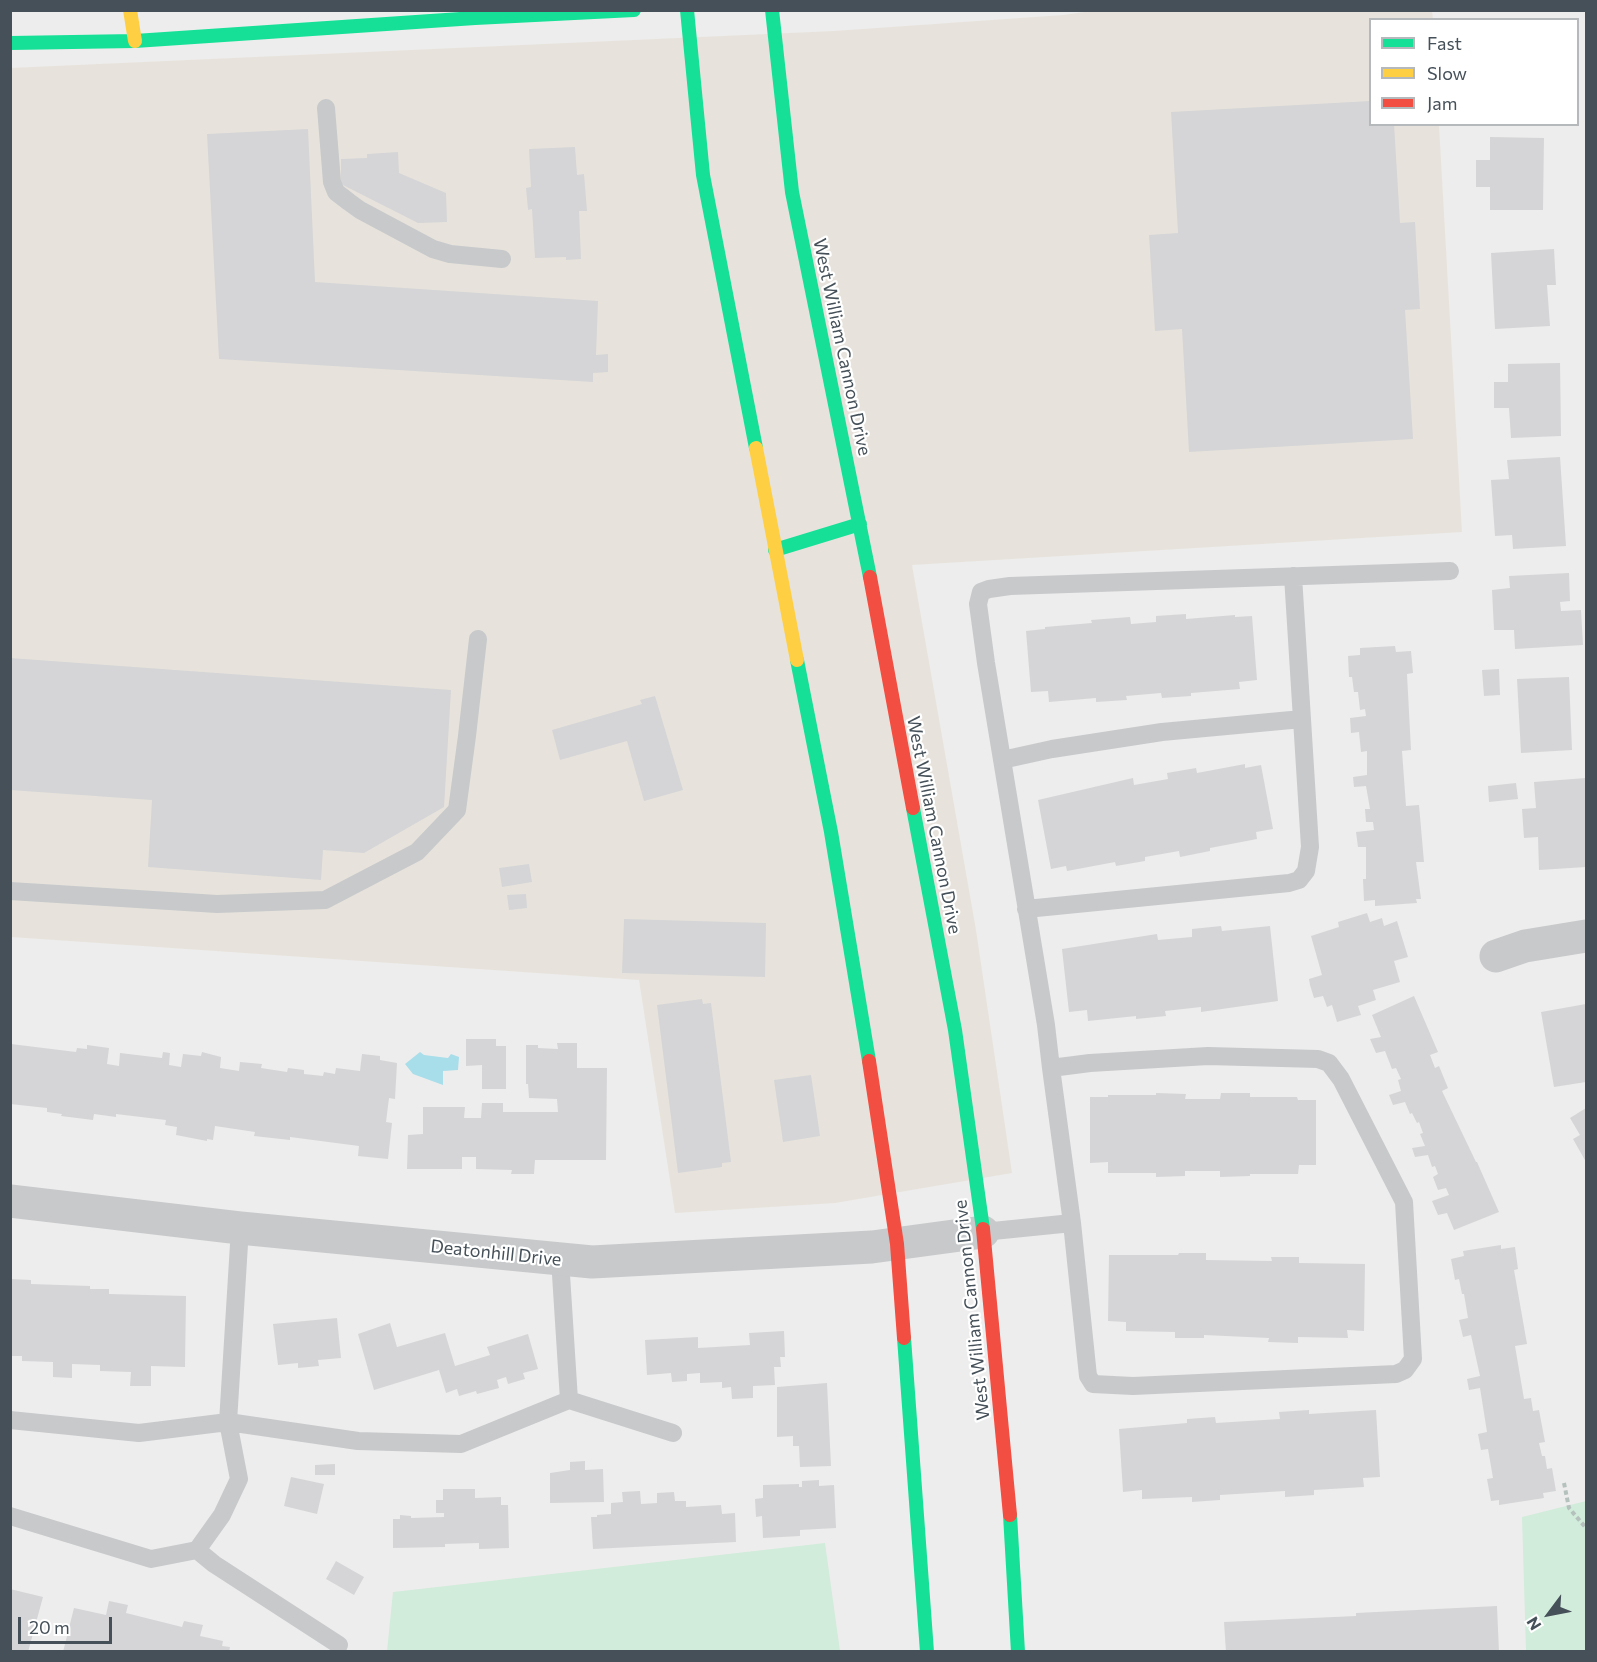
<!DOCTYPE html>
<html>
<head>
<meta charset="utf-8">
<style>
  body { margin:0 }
  #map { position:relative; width:1597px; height:1662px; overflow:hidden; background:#eeeded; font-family:Commissioner,sans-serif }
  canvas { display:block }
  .frame { position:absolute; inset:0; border:12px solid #455058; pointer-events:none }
  .legend { position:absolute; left:1369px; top:18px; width:210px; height:108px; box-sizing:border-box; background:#fff; border:2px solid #b5b9bc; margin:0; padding:8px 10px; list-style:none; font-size:18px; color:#455058 }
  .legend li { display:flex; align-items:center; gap:12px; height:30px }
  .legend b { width:30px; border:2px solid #b5b9bc }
  .north { position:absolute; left:1519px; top:1584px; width:60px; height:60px; -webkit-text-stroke:4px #fff; paint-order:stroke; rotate:238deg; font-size:16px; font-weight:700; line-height:24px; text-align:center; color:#455058 }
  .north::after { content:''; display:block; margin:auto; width:21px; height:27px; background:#455058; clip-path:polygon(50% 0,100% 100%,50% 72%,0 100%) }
  .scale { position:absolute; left:18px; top:1617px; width:94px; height:27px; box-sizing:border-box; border:3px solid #455058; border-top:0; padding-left:8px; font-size:18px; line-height:21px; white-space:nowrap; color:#455058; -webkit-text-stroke:4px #fff; paint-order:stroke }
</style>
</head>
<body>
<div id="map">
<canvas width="1597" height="1662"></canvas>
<div class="frame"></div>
<ul class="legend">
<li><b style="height:8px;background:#16e098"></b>Fast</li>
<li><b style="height:8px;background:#ffcf43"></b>Slow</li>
<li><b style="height:8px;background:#f24e42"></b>Jam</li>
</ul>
<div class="north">N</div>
<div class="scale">20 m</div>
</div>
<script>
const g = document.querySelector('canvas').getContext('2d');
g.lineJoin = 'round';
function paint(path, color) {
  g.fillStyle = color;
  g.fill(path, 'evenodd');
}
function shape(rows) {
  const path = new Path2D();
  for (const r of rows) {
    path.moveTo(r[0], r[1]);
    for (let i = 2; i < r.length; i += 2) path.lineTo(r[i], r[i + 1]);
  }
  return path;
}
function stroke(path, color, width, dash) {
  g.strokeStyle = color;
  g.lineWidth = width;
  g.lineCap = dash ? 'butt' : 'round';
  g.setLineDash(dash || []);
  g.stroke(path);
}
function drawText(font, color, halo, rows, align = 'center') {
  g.font = font + ' Commissioner,sans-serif';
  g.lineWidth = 4.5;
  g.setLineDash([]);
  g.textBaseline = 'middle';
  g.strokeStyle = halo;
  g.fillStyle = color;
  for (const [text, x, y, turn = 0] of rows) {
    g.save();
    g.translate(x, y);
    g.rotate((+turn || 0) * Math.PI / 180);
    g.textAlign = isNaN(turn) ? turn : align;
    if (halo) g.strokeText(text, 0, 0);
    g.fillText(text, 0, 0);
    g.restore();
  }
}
paint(shape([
  [1098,10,1432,11,1433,19,1370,20,1370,124,1439,125,1462,532,912,565,976,930,1012,1173,835,1203,675,1213,639,980,11,937,10,68,834,31,1063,15]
]), '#e7e3dc');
paint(shape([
  [1586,1501,1586,1651,1526,1651,1522,1517],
  [825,1543,840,1651,387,1651,393,1592]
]), '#d1ecdb');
paint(shape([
  [420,1052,424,1055,448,1058,451,1054,459,1057,458,1070,443,1071,443,1085,413,1074,405,1064]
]), '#a7deea');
paint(shape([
  [1370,101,1370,124,1394,124,1400,223,1415,222,1420,309,1405,310,1413,439,1189,452,1182,329,1155,331,1149,235,1178,233,1171,112],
  [308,129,315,282,598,301,596,355,608,354,608,372,593,373,593,382,219,359,207,134],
  [1490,137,1544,138,1543,210,1490,210,1490,187,1476,187,1476,160,1490,160],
  [575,147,577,175,584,174,587,211,579,211,581,259,566,260,566,257,535,258,532,209,528,210,526,188,531,187,529,149],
  [398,152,399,173,446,193,447,222,418,223,341,184,341,159,367,158,367,154],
  [1554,249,1556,285,1547,285,1550,326,1495,329,1491,253],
  [1560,363,1561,436,1511,438,1509,408,1494,408,1494,382,1508,382,1508,364],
  [1560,457,1566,546,1513,549,1512,535,1495,536,1491,480,1509,479,1507,460],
  [1569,573,1570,601,1560,602,1561,611,1581,610,1583,645,1515,649,1514,630,1494,630,1492,590,1510,588,1509,576],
  [1186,614,1186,619,1235,615,1235,617,1252,616,1257,680,1239,682,1240,689,1191,693,1191,696,1162,698,1161,693,1126,696,1127,700,1096,702,1096,698,1049,702,1048,691,1031,692,1026,631,1045,629,1045,627,1092,623,1091,620,1130,617,1131,624,1156,622,1156,616],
  [1395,646,1396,652,1411,651,1413,673,1407,674,1411,750,1402,751,1406,806,1419,805,1424,862,1416,862,1421,899,1416,899,1417,903,1375,906,1375,900,1364,901,1363,879,1366,879,1366,847,1358,847,1356,832,1374,830,1373,822,1366,822,1365,809,1370,809,1366,786,1354,787,1353,777,1367,775,1367,751,1361,752,1359,732,1351,733,1350,718,1366,716,1365,709,1360,710,1358,692,1354,692,1352,677,1349,677,1348,656,1360,655,1360,648],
  [10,658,451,690,444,807,364,853,323,850,321,880,148,867,152,800,10,790],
  [1499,669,1500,695,1484,696,1482,670],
  [1569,677,1572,750,1521,753,1517,679],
  [655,696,683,790,644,801,627,741,560,760,552,730,642,704,640,700],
  [1245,764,1245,768,1261,765,1273,829,1256,832,1257,839,1210,848,1210,851,1180,857,1179,851,1145,857,1145,861,1116,866,1115,862,1067,871,1066,866,1051,869,1038,800,1133,778,1134,785,1168,779,1167,773,1196,768,1197,773],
  [1586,778,1586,867,1539,870,1538,837,1524,838,1522,809,1536,808,1534,782],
  [1516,783,1518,799,1489,802,1488,786],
  [529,864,532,882,502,887,499,868],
  [526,894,527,908,509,910,507,895],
  [1367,913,1370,922,1382,918,1384,926,1397,921,1408,957,1394,961,1400,982,1373,990,1376,1000,1358,1006,1361,1015,1337,1022,1332,1005,1327,1007,1323,996,1314,998,1310,985,1309,979,1322,975,1311,936,1339,927,1338,922],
  [624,919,766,923,765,977,622,973],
  [1221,926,1222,931,1270,926,1278,1001,1201,1012,1201,1007,1165,1011,1166,1016,1136,1019,1136,1016,1088,1021,1087,1010,1069,1012,1062,949,1157,934,1158,940,1192,937,1192,929],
  [1414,996,1438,1052,1430,1055,1435,1068,1439,1066,1448,1088,1442,1091,1476,1162,1477,1162,1499,1212,1454,1230,1447,1213,1438,1215,1432,1201,1449,1195,1446,1188,1438,1190,1433,1177,1438,1174,1435,1166,1432,1167,1428,1155,1415,1157,1412,1148,1425,1146,1420,1134,1423,1133,1419,1122,1417,1123,1412,1113,1410,1114,1405,1102,1393,1105,1389,1095,1401,1091,1398,1080,1401,1079,1396,1068,1392,1069,1385,1051,1376,1053,1370,1039,1381,1037,1372,1015],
  [702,999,703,1004,711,1003,731,1162,722,1163,722,1167,678,1173,657,1005],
  [1586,1004,1586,1082,1554,1087,1541,1012],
  [466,1039,496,1039,496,1046,506,1046,506,1089,482,1089,482,1065,466,1066],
  [557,1043,577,1043,577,1068,607,1068,606,1160,535,1160,534,1174,511,1174,512,1170,476,1169,476,1157,462,1157,462,1169,407,1169,408,1135,423,1134,423,1107,465,1107,464,1118,481,1118,482,1103,503,1103,503,1112,558,1112,557,1099,529,1098,528,1084,526,1084,526,1045,538,1045,538,1048,558,1049],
  [11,1044,76,1052,77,1048,87,1049,87,1045,109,1048,107,1064,119,1066,120,1053,162,1058,163,1052,170,1053,169,1065,181,1067,183,1054,201,1056,202,1052,221,1057,220,1068,239,1071,240,1062,262,1064,261,1068,287,1072,288,1068,304,1070,304,1074,323,1076,324,1072,335,1074,336,1068,360,1071,362,1054,380,1056,380,1060,397,1063,395,1099,389,1098,386,1122,392,1123,388,1159,358,1156,359,1146,290,1137,290,1140,254,1136,255,1132,215,1126,213,1140,207,1139,207,1141,176,1135,177,1127,165,1125,166,1120,116,1114,116,1117,94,1114,93,1120,61,1116,62,1114,47,1112,47,1108,10,1104],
  [811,1075,820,1136,783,1142,774,1080],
  [1156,1093,1186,1094,1185,1099,1220,1099,1221,1093,1250,1093,1250,1097,1297,1097,1298,1100,1316,1100,1316,1165,1299,1165,1298,1174,1250,1174,1250,1176,1220,1177,1220,1171,1185,1171,1185,1176,1156,1177,1156,1173,1108,1173,1108,1162,1090,1163,1090,1097,1108,1097,1108,1095,1156,1095],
  [1586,1108,1586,1162,1573,1139,1580,1135,1570,1118],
  [1501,1245,1501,1249,1515,1247,1518,1269,1514,1270,1527,1344,1515,1346,1524,1399,1531,1398,1533,1411,1539,1410,1545,1442,1539,1443,1542,1456,1545,1456,1547,1469,1552,1468,1556,1491,1543,1493,1544,1498,1499,1505,1499,1500,1491,1501,1487,1479,1493,1478,1488,1449,1481,1450,1478,1434,1487,1432,1480,1388,1469,1390,1467,1379,1480,1376,1471,1335,1463,1337,1459,1320,1468,1318,1464,1294,1462,1294,1459,1279,1455,1280,1451,1259,1464,1256,1463,1251],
  [1179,1253,1206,1253,1206,1260,1272,1261,1271,1257,1299,1257,1299,1263,1365,1264,1364,1331,1347,1330,1348,1338,1298,1337,1298,1343,1268,1342,1269,1338,1204,1335,1204,1338,1175,1338,1175,1332,1126,1331,1126,1322,1108,1321,1109,1255,1178,1255],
  [10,1279,31,1280,31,1284,90,1286,90,1289,109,1289,109,1294,186,1296,185,1367,151,1366,151,1386,130,1386,131,1372,100,1371,100,1365,72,1364,72,1378,53,1377,53,1362,22,1361,22,1356,10,1356],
  [337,1318,341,1358,318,1360,319,1366,298,1368,298,1363,278,1365,273,1324],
  [390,1323,397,1347,445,1333,455,1366,490,1355,487,1347,528,1334,538,1369,523,1373,525,1379,508,1384,506,1377,497,1380,499,1388,477,1394,476,1391,459,1396,457,1389,446,1393,439,1370,374,1390,358,1334],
  [784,1331,785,1357,780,1357,781,1367,774,1367,775,1385,753,1386,753,1398,732,1399,731,1387,722,1388,722,1382,700,1383,700,1373,687,1374,687,1381,672,1382,671,1373,647,1375,645,1340,698,1337,698,1348,750,1345,749,1333],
  [827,1383,831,1466,800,1467,799,1446,793,1446,793,1436,777,1437,777,1387],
  [1309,1410,1309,1414,1376,1410,1380,1477,1363,1478,1364,1487,1314,1490,1314,1495,1285,1497,1285,1491,1220,1495,1220,1500,1192,1502,1192,1497,1142,1499,1142,1490,1123,1492,1119,1429,1187,1423,1187,1419,1215,1417,1216,1423,1280,1419,1279,1412],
  [585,1461,585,1470,603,1469,604,1502,550,1503,550,1473,570,1470,570,1462],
  [335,1464,335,1475,315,1475,315,1465],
  [291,1477,324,1484,317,1514,284,1506],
  [819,1480,819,1486,834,1485,836,1528,800,1530,800,1536,763,1538,762,1516,756,1517,755,1499,763,1498,763,1485,799,1484,799,1487,802,1487,802,1481],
  [443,1489,475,1489,475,1498,501,1497,501,1505,508,1505,509,1548,479,1549,479,1543,445,1544,445,1547,393,1548,393,1519,400,1519,400,1515,411,1516,411,1518,444,1517,444,1513,436,1513,436,1500,443,1500],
  [640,1491,641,1504,657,1503,657,1493,674,1492,675,1501,686,1501,686,1507,721,1505,722,1514,735,1513,736,1542,593,1549,591,1517,597,1517,597,1515,611,1514,611,1503,623,1502,622,1492],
  [336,1561,364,1577,354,1595,326,1579],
  [10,1589,43,1597,28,1652,10,1652],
  [109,1601,128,1605,126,1613,182,1627,184,1621,203,1625,200,1636,223,1641,222,1646,230,1647,229,1652,63,1652,74,1608,106,1615],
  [1497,1606,1499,1652,1226,1652,1224,1622,1356,1616,1356,1613]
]), '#d5d5d7');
stroke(shape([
  [1564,1483,1569,1508,1586,1528]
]), '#b5c1bd', 4, [4.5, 3]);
stroke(shape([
  [326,108,332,182,336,192,349,202,360,210,433,249,450,254,502,259],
  [1002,760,1052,749,1162,732,1302,719],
  [10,891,217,904,325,900,417,852,457,810,467,736,478,639],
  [1026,909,1289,883,1299,880,1306,871,1310,847,1293,576],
  [1051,1068,1090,1063,1208,1056,1318,1059,1329,1063,1341,1079,1404,1202,1413,1359,1405,1370,1396,1374,1133,1386,1093,1384,1088,1376,1072,1223,1051,1068,1046,1025,986,663,978,604,981,592,989,589,1010,586,1450,571],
  [240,1228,228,1422,358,1441,461,1444,569,1400],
  [983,1232,1072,1223],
  [560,1259,569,1400,673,1433],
  [10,1420,139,1433,228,1422,239,1479,222,1515,197,1550,151,1559,10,1516],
  [197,1550,214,1564,339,1645]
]), '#c7c9cb', 18);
stroke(shape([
  [1496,956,1525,946,1586,936],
  [10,1201,240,1228,592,1262,872,1247,983,1232]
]), '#c7c9cb', 33);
stroke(shape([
  [687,10,703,175,756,448],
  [772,10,792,192,870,577],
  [10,43,135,41,475,18,634,10],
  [775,550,860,524],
  [797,660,831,832,869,1061],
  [913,808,955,1030,983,1229],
  [904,1338,927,1652],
  [1010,1515,1018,1652]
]), '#16e098', 14);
stroke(shape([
  [130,10,135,41],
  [756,448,797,660]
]), '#ffcf43', 14);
stroke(shape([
  [870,577,913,808],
  [869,1061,897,1244,904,1338],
  [983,1229,1010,1515]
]), '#f24e42', 14);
drawText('18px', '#455058', '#fff', [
  ["West William Cannon Drive",842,347,78],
  ["West William Cannon Drive",934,825,79],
  ["Deatonhill Drive",496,1253,6],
  ["West William Cannon Drive",972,1310,-96]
]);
</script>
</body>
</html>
